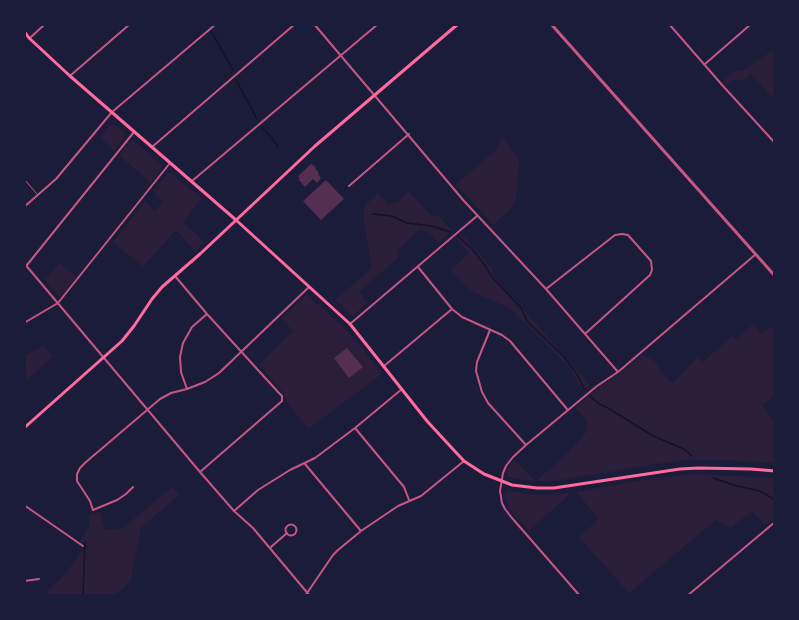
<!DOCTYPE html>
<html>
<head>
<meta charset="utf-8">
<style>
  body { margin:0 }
  #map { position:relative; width:799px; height:620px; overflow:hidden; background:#1b1b3a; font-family:Karla,sans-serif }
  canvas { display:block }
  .frame { position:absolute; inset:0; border:26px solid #1b1b3a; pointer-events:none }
</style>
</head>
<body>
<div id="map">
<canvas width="799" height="620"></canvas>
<div class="frame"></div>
</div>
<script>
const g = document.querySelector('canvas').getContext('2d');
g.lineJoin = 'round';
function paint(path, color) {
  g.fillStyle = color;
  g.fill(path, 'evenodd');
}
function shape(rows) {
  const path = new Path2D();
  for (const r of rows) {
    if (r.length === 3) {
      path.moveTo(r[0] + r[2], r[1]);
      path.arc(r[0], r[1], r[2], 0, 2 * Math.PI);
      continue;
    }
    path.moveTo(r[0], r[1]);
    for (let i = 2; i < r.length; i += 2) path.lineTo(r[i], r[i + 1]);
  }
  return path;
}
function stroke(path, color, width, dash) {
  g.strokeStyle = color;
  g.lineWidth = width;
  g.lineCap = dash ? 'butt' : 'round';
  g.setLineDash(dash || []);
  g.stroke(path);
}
paint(shape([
  [775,49,775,100,751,74,744,80,734,80,727,86,722,81,733,72,743,70],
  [113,124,124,133,125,136,114,151,100,137,109,126],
  [502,137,519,158,516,198,511,209,493,225,456,184,495,151],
  [131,141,134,141,162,165,163,168,151,183,119,155],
  [169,172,202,198,183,222,205,242,195,251,176,230,143,267,113,242,145,201,155,211,163,201,153,191],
  [409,191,432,217,438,215,452,231,438,243,428,232,419,230,397,251,399,257,359,292,368,303,354,315,350,315,335,300,372,268,363,216,365,205,378,193,388,204,397,203],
  [461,233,493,270,493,275,590,385,583,391,569,367,511,309,471,291,451,270,469,253,456,238],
  [59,263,77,277,62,296,59,297,45,280],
  [307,294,342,326,356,340,382,374,308,429,286,401,285,395,259,365,293,331,281,318],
  [753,324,762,334,775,324,775,396,762,405,775,423,775,463,721,460,688,460,663,463,549,482,536,481,527,481,508,477,506,471,514,460,536,481,569,452,586,432,587,420,575,408,600,386,618,375,643,354,656,362,660,371,673,383,697,357,703,362,732,336,736,340],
  [44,346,53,357,24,382,24,356],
  [694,474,775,478,775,517,765,525,752,511,731,528,716,520,629,593,579,537,599,519,576,492,655,478],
  [172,487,179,495,141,528,130,582,115,596,48,596,48,590,66,573,86,545,80,541,90,526,89,515,100,512,105,530,122,529],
  [507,491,539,495,571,493,529,531,510,511,504,495]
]), '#2a1e3b');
stroke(shape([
  [211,31,233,70],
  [236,80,257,119],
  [262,127,278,146],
  [372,214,392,216,407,223,432,226,450,232],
  [458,236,473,250,484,264,492,277,521,308,527,321,564,357,578,376,584,389],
  [590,396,599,404,608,408,653,436,684,449,692,456],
  [713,478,737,486,760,491,775,500],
  [83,596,85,542]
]), '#12122b', 1.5);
paint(shape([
  [311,164,316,167,315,168,319,173,318,174,321,178,317,183,313,179,305,187,298,179,300,178,298,176],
  [326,180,344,199,321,220,303,201],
  [347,348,363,367,349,378,334,358]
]), '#542f53');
stroke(shape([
  [24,179,37,194]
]), '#c65784', 1);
stroke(shape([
  [314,24,464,201,546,289,618,372],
  [669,24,723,86,775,143],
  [30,38,45,24],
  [705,64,751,24],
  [71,75,130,24],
  [152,147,295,24],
  [192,181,378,24],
  [349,186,409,134],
  [24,207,56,179,112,112,216,24],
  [24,263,200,472,234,511,253,528,310,596],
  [27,265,134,132],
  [418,267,452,309,462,317,502,335,510,341,567,409],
  [175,276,207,314,278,392,282,396,282,401,200,472],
  [546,289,615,235,622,234,628,235,651,261,652,270,650,275,586,333],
  [24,323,58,303,170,163],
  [350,324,477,216],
  [490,330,477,362,476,371,482,392,488,403,526,445],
  [384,366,452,309],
  [187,389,181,372,180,357,183,343,192,327,207,314],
  [355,428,404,487,409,500],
  [305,464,361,531],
  [133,487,126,494,117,500,93,510,90,501,77,481,77,474,80,468,86,462,160,399,171,393,187,389,205,382,219,373,309,287],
  [24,505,83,546],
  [234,511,258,490,290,470,315,458,355,428,402,389],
  [291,530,5.5],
  [271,547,287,533],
  [24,581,39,579],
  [305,596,333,555,338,550,361,531,398,506,421,496,464,461],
  [580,596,512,518,505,509,502,503,500,491,503,473,506,466,513,457,526,445,597,386,618,372,756,254],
  [687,596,775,522]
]), '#c65784', 2);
stroke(shape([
  [551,24,775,276]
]), '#c65784', 3);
stroke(shape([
  [24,31,29,38,70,76,236,220,350,324,427,421,450,446,464,461,484,474,512,485,537,488,554,488,680,469,698,468,751,469,775,471],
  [24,428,122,341,134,326,152,299,162,287,200,254,315,146,458,24]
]), '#ff6b9d', 3);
</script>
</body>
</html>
